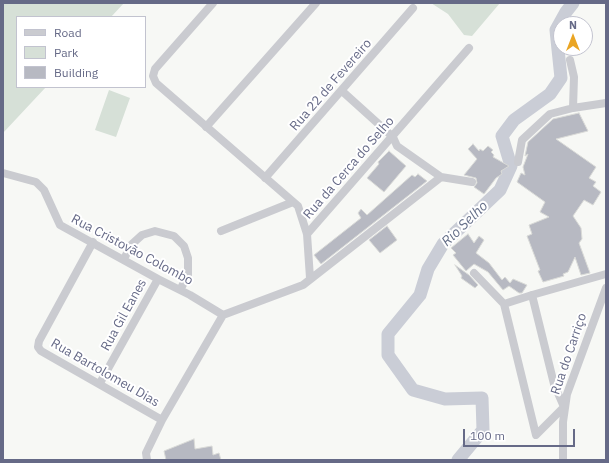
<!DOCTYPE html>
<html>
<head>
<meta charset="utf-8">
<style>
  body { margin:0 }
  #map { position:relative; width:609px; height:463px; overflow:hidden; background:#f7f8f5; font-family:"IBM Plex Sans",sans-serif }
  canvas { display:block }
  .frame { position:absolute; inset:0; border:4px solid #666a87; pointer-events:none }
  .legend { position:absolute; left:16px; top:16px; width:130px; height:72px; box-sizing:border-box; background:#fff; border:1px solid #c2c3cf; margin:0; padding:5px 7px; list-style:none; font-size:12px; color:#666a87 }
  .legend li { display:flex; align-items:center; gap:8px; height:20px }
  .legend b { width:20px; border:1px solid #c2c3cf }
  .north { position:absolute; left:553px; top:16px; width:40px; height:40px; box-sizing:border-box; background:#fff; border:1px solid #c2c3cf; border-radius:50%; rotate:0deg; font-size:11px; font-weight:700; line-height:16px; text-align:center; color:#666a87 }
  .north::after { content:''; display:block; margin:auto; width:14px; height:18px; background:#eaa523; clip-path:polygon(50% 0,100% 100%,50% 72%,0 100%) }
  .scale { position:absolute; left:463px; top:429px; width:112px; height:18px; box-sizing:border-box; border:2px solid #666a87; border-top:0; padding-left:5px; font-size:12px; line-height:14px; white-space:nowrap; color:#666a87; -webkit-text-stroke:3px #fff; paint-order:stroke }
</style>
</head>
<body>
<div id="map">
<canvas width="609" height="463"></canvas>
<div class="frame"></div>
<ul class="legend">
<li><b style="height:5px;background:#cacbd0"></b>Road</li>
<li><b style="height:11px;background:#d6e0d7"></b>Park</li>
<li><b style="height:11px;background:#b7b9c2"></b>Building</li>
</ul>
<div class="north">N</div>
<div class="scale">100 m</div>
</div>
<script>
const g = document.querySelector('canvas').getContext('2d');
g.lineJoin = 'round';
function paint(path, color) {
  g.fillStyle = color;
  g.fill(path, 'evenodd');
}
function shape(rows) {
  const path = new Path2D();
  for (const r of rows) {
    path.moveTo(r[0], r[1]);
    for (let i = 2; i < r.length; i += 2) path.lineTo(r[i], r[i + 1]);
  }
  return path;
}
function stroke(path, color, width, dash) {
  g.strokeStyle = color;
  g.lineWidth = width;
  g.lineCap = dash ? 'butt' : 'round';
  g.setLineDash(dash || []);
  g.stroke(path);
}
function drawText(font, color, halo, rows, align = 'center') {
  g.font = font + ' "IBM Plex Sans",sans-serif';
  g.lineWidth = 4;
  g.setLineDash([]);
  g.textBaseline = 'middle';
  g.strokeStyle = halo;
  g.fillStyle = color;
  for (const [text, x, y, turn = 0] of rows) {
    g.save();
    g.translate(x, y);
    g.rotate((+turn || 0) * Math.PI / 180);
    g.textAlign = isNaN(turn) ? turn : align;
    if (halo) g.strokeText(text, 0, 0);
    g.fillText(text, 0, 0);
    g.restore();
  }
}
paint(shape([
  [3,3,124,3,111,17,17,17,17,87,46,87,3,133],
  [431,3,500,3,472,36,464,35,448,14],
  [109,90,130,98,116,137,95,130]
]), '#d6e0d7');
stroke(shape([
  [458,460,483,430,482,398,445,399,413,390,388,355,388,334,420,295,428,269,443,244,500,190,511,166,502,136,514,120,550,94,561,78,556,30,566,12,573,3]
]), '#cacdd6', 13);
const building = shape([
  [579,113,588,131,556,139,596,167,589,178,596,182,593,186,601,192,593,205,584,200,573,216,581,228,582,239,579,243,590,273,581,275,575,257,568,272,563,274,564,276,543,282,538,271,540,270,527,236,532,234,529,225,549,217,540,212,545,202,517,182,521,173,525,175,523,167,528,154,525,156,528,142,553,119,579,113],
  [473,144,479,151,480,149,483,151,488,146,493,150,491,152,494,155,493,157,509,166,501,171,502,174,496,178,484,194,474,187,477,183,476,178,464,175,477,159,468,149,473,144],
  [389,151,406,166,384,192,367,178,379,164,378,162,389,151],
  [418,174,427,181,321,264,314,255,361,218,358,213,361,209,367,215,412,175,415,177,418,174],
  [387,226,397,240,380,253,369,240,387,226],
  [468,234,474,243,479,236,484,240,476,253,489,263,502,280,505,277,510,283,513,279,527,285,522,293,519,293,509,286,503,290,488,272,474,264,466,271,453,255,456,253,451,248,468,234],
  [455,265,469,275,478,285,475,288,461,278,462,276,455,265],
  [194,439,195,449,212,446,213,455,219,453,221,460,166,460,164,451,194,439]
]);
paint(building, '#b7b9c2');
stroke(building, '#d9dad7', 1);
stroke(shape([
  [213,3,155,69,153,76,156,83,298,206,307,234,310,278],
  [570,60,574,77,573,108],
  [342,91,393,137,397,146,441,177,472,182],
  [206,127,316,3],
  [518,162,522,140,550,114,573,108,606,103],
  [3,173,36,182,44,190,60,225,158,279,190,295,223,315],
  [265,178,413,8],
  [221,231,293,202],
  [307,234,469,48],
  [93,242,39,341,38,347,41,351,162,420],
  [124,259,131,245,142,235,155,231,174,236,184,246,188,258,188,275,180,290],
  [474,273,504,304,536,435,564,407],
  [532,295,554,384,564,407],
  [504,304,532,295,606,274],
  [223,315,303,285,441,177],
  [100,383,158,279],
  [147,460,146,453,162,420,223,315],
  [563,460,563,422,567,394,606,288]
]), '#cacbd0', 8);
drawText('13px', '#666a87', '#fff', [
  ["Rua 22 de Fevereiro",331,85,-49],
  ["Rua da Cerca do Selho",349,168,-49],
  ["Rua Cristovão Colombo",132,250,28],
  ["Rua Gil Eanes",124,315,-61],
  ["Rua do Carriço",569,354,-71],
  ["Rua Bartolomeu Dias",105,373,30]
]);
drawText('italic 14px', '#67718a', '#fff', [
  ["Rio Selho",465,224,-44]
]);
</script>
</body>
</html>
